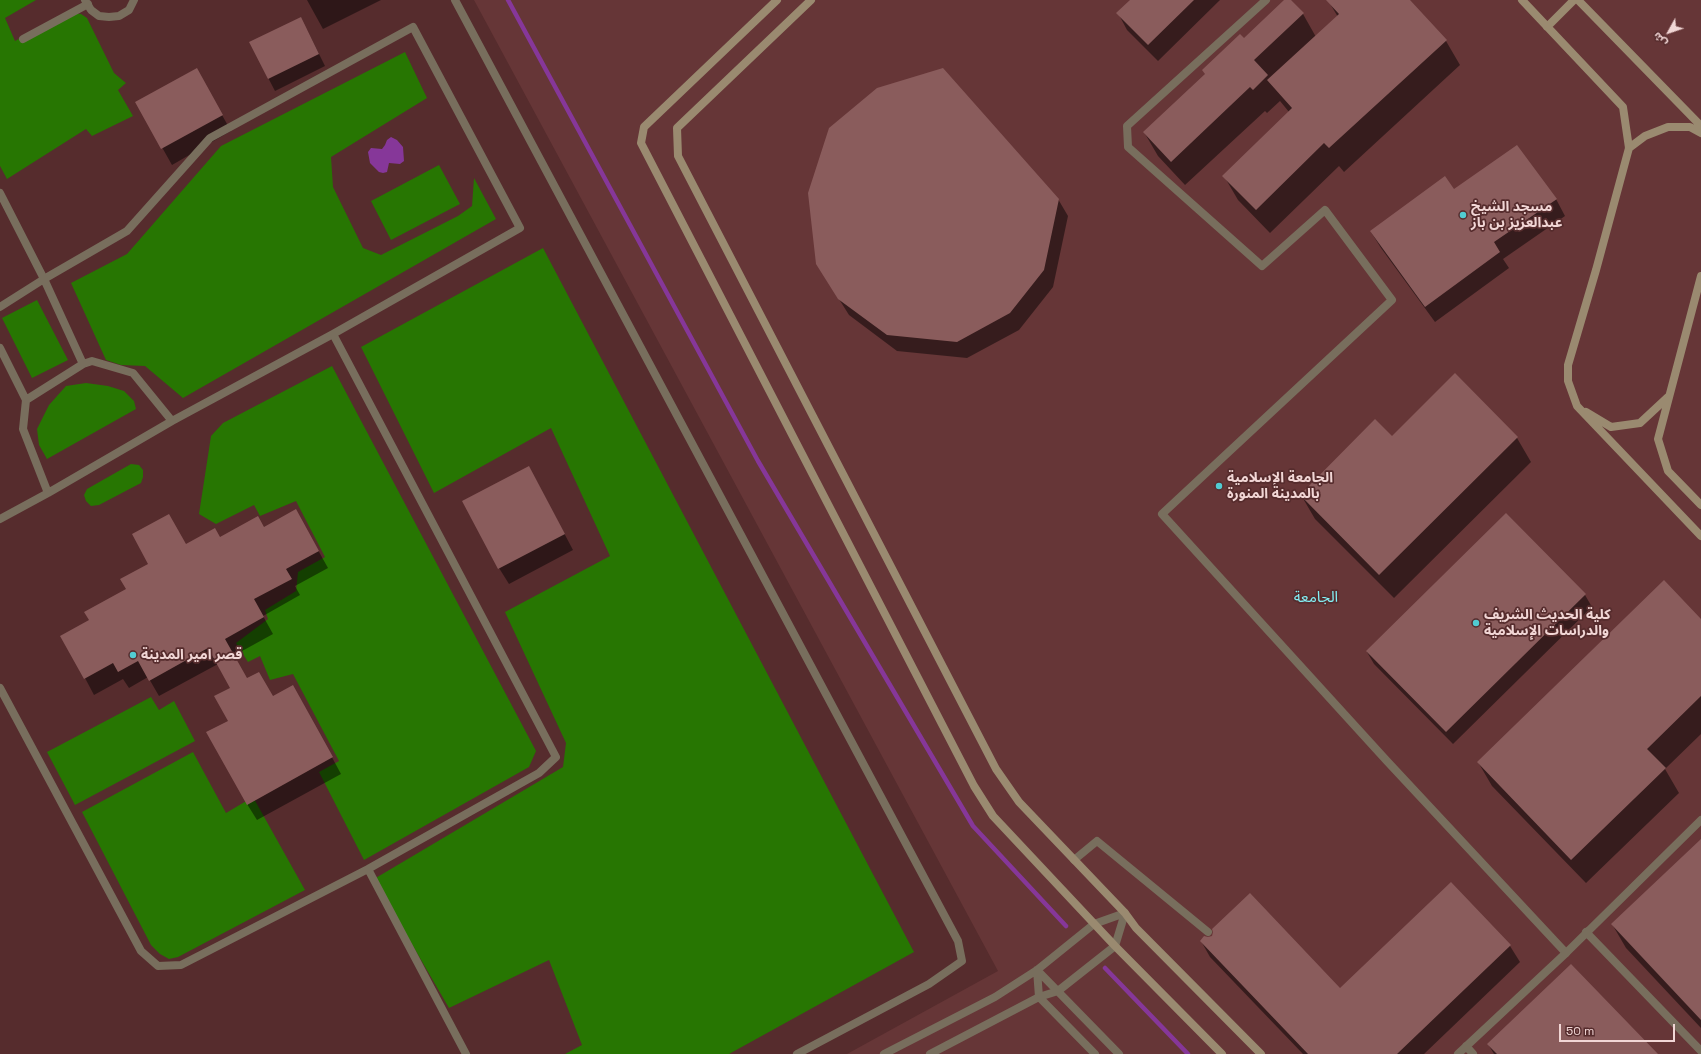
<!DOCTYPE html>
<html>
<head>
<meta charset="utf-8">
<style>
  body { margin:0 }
  #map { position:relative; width:1701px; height:1054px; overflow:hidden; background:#562c2d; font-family:"Space Grotesk","Noto Sans Arabic",sans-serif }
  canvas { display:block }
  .north { position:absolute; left:1649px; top:12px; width:40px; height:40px; -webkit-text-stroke:3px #562c2d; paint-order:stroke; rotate:230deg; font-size:11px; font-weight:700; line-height:16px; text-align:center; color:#f1d6d5 }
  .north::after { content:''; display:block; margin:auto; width:14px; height:18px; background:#f1d6d5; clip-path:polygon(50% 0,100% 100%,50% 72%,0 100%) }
  .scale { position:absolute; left:1559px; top:1024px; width:116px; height:18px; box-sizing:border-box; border:2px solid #f1d6d5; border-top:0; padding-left:5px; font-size:12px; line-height:14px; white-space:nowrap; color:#f1d6d5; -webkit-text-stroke:3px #562c2d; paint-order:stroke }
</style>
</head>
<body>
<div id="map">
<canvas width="1701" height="1054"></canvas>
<div class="north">ش</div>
<div class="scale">50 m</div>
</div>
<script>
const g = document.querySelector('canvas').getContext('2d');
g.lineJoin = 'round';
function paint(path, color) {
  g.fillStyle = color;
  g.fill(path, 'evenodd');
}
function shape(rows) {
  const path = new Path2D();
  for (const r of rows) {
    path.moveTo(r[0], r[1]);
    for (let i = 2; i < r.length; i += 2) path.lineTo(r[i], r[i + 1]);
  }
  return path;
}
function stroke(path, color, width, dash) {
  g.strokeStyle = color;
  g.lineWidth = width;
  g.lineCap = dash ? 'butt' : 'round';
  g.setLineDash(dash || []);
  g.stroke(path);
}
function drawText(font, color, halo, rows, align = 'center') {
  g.font = font + ' "Space Grotesk","Noto Sans Arabic",sans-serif';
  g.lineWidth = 3.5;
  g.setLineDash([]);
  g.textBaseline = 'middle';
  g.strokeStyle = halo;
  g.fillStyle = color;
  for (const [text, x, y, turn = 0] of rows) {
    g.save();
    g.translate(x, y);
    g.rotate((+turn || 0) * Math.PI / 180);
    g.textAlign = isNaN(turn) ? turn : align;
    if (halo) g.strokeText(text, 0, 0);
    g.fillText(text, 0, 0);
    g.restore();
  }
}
paint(shape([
  [474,0,1701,0,1701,1054,847,1054,998,971]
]), '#663637');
paint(shape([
  [0,0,36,0,5,18,15,41,68,13,81,14,87,18,114,73,126,83,118,90,133,116,92,136,86,129,7,179,0,166],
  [405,52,427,98,331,157,333,187,363,248,381,255,458,216,472,206,474,178,496,219,183,398,145,366,121,365,106,360,71,283,127,254,221,146],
  [439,165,460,204,391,240,371,201],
  [543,248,914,952,729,1054,565,1054,582,1045,549,960,449,1008,374,879,563,767,566,743,505,612,610,556,551,428,434,493,361,347],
  [37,300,68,360,32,378,2,318],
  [332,366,536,751,529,767,364,860,319,772,339,761,293,674,270,680,260,656,248,662,236,643,268,619,265,610,296,591,298,572,325,557,296,501,260,516,254,505,216,524,199,514,211,436,223,423],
  [86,383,108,386,124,391,134,401,136,409,47,459,39,445,37,429,49,405,66,386],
  [131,464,139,465,143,470,143,477,141,483,99,505,91,506,86,501,84,495,87,489],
  [151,697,159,710,174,701,195,741,75,805,47,752],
  [193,752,226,813,253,797,305,890,178,957,169,959,160,954,151,945,82,812]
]), '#277602');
paint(shape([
  [391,137,397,140,403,147,404,161,400,164,389,163,387,172,383,173,379,172,370,163,368,152,371,148,382,149,385,145,387,140]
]), '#863799');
paint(shape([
  [307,0,381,0,323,29],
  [1131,0,1220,0,1158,61,1127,30,1118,13],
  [1286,0,1290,0,1303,14,1316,37,1338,17,1329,2,1331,0,1409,0,1446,41,1460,65,1344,172,1339,166,1270,233,1238,200,1224,176,1289,112,1280,101,1267,113,1265,111,1185,185,1158,156,1144,132],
  [307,30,325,66,275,91,250,43],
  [196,69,231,131,172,165,137,103],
  [1454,190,1556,199,1565,216,1503,259,1509,268,1435,322,1381,248,1371,232],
  [1058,199,1068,216,1053,287,1019,330,967,358,897,351,849,315,827,280],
  [1455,375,1517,438,1531,462,1394,598,1315,519,1301,495,1392,438],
  [529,467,573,550,509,584,499,568],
  [305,527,328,568,295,586,300,595,263,616,273,634,233,656,246,680,272,697,302,702,341,774,257,820,247,804,229,721,231,688,218,664,159,696,148,677,129,688,123,679,94,695,85,678,90,621,127,590,186,545,264,528],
  [1585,595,1592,607,1453,744,1374,664,1367,652],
  [1701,620,1701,734,1665,769,1679,793,1586,883,1492,786,1478,762],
  [1701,840,1701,1028,1626,948,1612,924],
  [1451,883,1510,946,1520,962,1424,1054,1303,1054,1210,957,1201,941,1213,937,1340,989],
  [1488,1044,1656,1054,1494,1054]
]), '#0007');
stroke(shape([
  [508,0,758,461,973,826,1066,926],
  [1105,968,1188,1054]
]), '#863799', 4.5);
paint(shape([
  [1130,0,1194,0,1148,45,1116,13],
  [1284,0,1291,0,1304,13,1254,60,1268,75,1253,90,1250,87,1171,162,1143,132,1205,74,1202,70,1240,34,1244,38],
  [1326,0,1410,0,1447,40,1329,148,1324,143,1256,210,1222,176,1292,108,1267,80,1339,14],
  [301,17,319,54,268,79,249,42],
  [197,68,223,115,161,149,135,102],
  [943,68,1059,199,1044,270,1010,313,957,342,887,335,838,299,816,264,808,193,829,128,877,88],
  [1517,145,1557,199,1494,242,1500,252,1425,307,1370,231,1445,176,1454,189],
  [1455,373,1518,437,1379,575,1300,495,1375,419,1392,436],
  [529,466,565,534,498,569,462,501],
  [296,509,319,551,286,569,292,579,254,599,264,617,225,639,247,678,259,672,273,696,293,685,333,757,247,805,206,732,228,721,214,696,230,688,208,648,149,681,138,661,118,672,113,663,84,679,60,636,89,620,84,612,126,589,120,579,148,564,132,534,169,514,186,544,215,528,220,537,258,516,264,527],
  [1506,513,1586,594,1446,732,1366,651],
  [1664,580,1701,619,1701,696,1647,749,1666,768,1571,860,1477,762],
  [1701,839,1701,1020,1611,924],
  [1451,882,1511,945,1397,1054,1308,1054,1200,941,1204,936,1208,937,1212,936,1213,932,1212,929,1250,893,1340,988],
  [1571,964,1658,1054,1497,1054,1487,1044]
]), '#8a5c5c');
stroke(shape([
  [85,0,91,10,99,16,109,17,119,16,129,10,134,0],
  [1266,0,1127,126,1128,147,1262,266,1325,210,1392,300,1162,514,1386,760,1566,953],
  [23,39,88,4],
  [0,193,44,279,83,364],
  [0,307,44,279,127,231,210,138,413,27,520,228,333,334,172,421,48,493,0,519],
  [0,348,26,400],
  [48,493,23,429,26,400,83,364,92,361,133,373,172,421],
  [0,688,141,951,158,966,181,965,368,869,539,773,556,757,333,334],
  [1074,860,1097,841,1208,932],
  [368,869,466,1054]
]), '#786e5d', 8);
stroke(shape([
  [455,0,958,941,962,961,929,984,797,1054],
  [1586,932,1701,1051],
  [1466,1046,1473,1054],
  [884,1054,995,997,1037,970,1094,924,1125,913,1115,946,1058,991,1039,997,930,1054],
  [1095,1054,1039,997,1037,970,1119,1054],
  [1458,1054,1566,953,1701,820]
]), '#786e5d', 8);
stroke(shape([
  [777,0,644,127,641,143,974,786,993,816,1115,946,1222,1054],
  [811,0,677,128,678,156,996,769,1019,802,1125,913,1136,928,1261,1054],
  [1522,0,1623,107,1629,148,1596,270,1568,365,1568,381,1577,406,1701,536],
  [1578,0,1701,126],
  [1547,27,1574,0],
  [1629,148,1645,136,1668,127,1690,127,1701,133],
  [1701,276,1658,439,1668,471,1701,505],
  [1586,412,1611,427,1640,423,1668,397]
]), '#9a8a70', 8);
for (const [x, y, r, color] of [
  [1463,215,4,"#51ccd2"],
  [1219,486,4,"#51ccd2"],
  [1476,623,4,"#51ccd2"],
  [133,655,4,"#51ccd2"]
]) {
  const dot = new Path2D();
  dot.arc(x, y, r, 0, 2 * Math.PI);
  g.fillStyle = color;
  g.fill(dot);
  stroke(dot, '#562c2d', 1.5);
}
drawText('bold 14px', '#f1d6d5', '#562c2d', [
  ["مسجد الشيخ",1471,207],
  ["عبدالعزيز بن باز",1471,223],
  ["الجامعة الإسلامية",1227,478],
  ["بالمدينة المنورة",1227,494],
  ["كلية الحديث الشريف",1484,615],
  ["والدراسات الإسلامية",1484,631],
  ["قصر امير المدينة",141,655]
], 'left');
drawText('15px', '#84f0f5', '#562c2d', [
  ["الجامعة",1316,598]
]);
</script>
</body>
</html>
